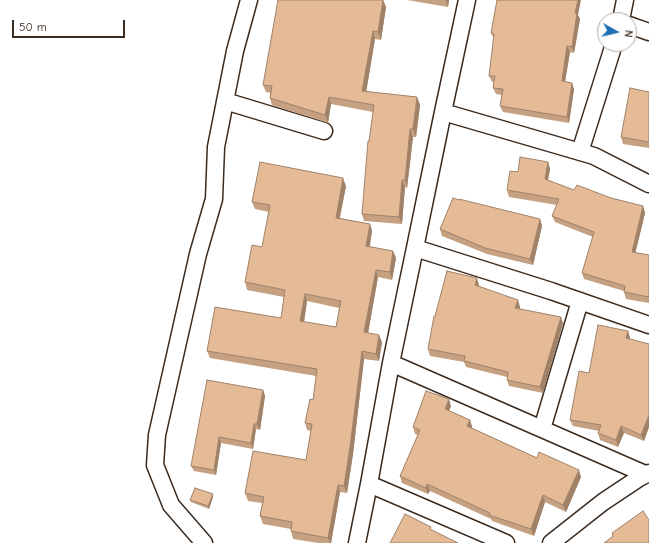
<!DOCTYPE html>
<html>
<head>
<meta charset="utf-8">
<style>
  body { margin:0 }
  #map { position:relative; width:649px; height:543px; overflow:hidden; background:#fff; font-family:"Comic Neue",sans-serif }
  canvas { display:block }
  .north { position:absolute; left:597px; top:12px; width:40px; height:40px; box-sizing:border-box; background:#fff; border:1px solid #b1aaa5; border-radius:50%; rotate:98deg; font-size:11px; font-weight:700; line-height:16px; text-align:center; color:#3b2a1e }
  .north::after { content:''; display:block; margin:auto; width:14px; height:18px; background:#1f6fb2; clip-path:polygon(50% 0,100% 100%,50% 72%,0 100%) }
  .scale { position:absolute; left:12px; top:20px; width:113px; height:18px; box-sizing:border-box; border:2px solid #3b2a1e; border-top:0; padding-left:5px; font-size:12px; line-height:14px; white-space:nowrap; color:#3b2a1e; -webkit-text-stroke:3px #fff; paint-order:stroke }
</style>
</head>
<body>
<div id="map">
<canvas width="649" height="543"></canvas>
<div class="north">N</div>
<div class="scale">50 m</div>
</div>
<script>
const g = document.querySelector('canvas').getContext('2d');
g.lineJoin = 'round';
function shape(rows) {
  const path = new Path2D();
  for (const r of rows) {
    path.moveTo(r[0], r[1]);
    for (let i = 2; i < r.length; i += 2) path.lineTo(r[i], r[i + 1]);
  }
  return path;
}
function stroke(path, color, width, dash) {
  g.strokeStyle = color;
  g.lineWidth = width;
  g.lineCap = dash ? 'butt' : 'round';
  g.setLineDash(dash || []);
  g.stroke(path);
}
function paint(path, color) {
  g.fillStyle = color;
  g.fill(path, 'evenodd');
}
const minor = shape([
  [621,20,625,0],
  [629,25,649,32],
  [225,101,324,131],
  [443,112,594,156,649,184],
  [580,152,614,44],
  [415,248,551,291,649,325],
  [391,363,645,474],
  [542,429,580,301],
  [369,484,506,543],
  [204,543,171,505,155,465,157,435,198,254,214,199,216,147,235,51,249,0],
  [357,543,369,484,391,363,415,248,443,112,467,0],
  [551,543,603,502,639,478,649,473]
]);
stroke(minor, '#3b2a1e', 19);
stroke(minor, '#fff', 16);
paint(shape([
  [383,0,386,7,381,40,375,39,366,92,417,97,420,105,416,137,413,137,407,188,405,187,402,224,364,221,362,214,373,112,331,104,328,123,272,105,270,98,271,93,266,92,263,85],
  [407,0,449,0,448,7],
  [578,15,580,19,574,53,570,52,565,82,574,89,569,123,503,112,500,106,502,95,496,94,493,88,494,82,492,82,489,76,494,39,491,33],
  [649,92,649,148,623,144,621,137],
  [548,162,550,169,548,180,574,190,611,198,643,206,645,213,635,253,649,255,649,303,626,299,624,292,624,291,584,279,582,273,593,237,555,222,552,216,557,205,509,197,507,190,518,172],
  [346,186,340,218,370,224,372,231,370,247,393,251,396,258,392,280,378,277,368,333,382,342,379,361,364,359,353,454,347,493,340,492,331,543,318,543,293,539,291,531,291,529,263,524,260,516,262,503,248,501,245,493,306,460,311,431,307,430,305,423,313,400,316,376,210,358,207,351,281,318,284,297,247,290,245,282,262,247,269,212,255,209,252,202],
  [307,301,339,308,336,327,304,322],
  [459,200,540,219,542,226,533,265,487,254,442,236,440,229],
  [479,285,479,286,520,307,520,309,563,323,543,393,509,386,507,380,507,377,466,367,464,362,430,356,428,349,435,316],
  [628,331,630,338,630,339,649,344,649,427,644,441,624,433,618,447,600,440,598,433,599,431,573,426,570,420,589,373],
  [263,390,265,396,260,430,256,429,253,449,221,443,216,475,194,471,191,466],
  [451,406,449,411,470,420,472,427,472,428,537,458,581,477,566,512,545,502,534,536,492,521,491,519,430,491,428,494,402,483,400,476,418,435,415,434,413,427],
  [213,494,213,497,209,509,191,502,190,500]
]), '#c5a081');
paint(shape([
  [383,0,386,7,381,40,378,32],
  [446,0,449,0,448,7],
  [578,0,581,0,578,15,580,19,574,53,572,47,575,13],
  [373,31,375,39,365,99,362,91],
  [567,46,570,52,564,87,562,81],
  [572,83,574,89,569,123,567,117],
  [329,97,331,104,328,123,325,115],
  [417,97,420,105,416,137,413,129],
  [410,129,413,137,407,188,405,180],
  [548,162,550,169,547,185,545,179],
  [343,178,346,186,338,225,336,218],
  [402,180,405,187,402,224,399,217],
  [643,206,645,213,634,259,632,252],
  [540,219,542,226,533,265,530,259],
  [370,224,372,231,368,253,366,246],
  [393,251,396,258,392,280,390,272],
  [376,270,378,277,367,339,364,332],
  [477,278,479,285,477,291,475,285],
  [305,294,307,301,303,329,300,321],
  [518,300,520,307,518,314,515,308],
  [561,317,563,323,543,393,540,387],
  [628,331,630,338,629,345,626,338],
  [379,335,382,342,379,361,376,354],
  [362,351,364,359,353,454,347,493,344,486],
  [263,390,265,396,260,430,257,424],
  [449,399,451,406,447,416,445,409],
  [649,415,649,427,644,441,641,435],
  [470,420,472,427,470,433,467,426],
  [254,424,256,429,253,449,251,443],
  [621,426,624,433,618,447,616,440],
  [219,437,221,443,216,475,214,470],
  [579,470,581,477,566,512,563,505],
  [427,484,430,491,428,494,426,488],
  [338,485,340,492,331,543,330,543,328,538],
  [213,494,213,497,209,509,208,506],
  [543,495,545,502,534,536,531,529]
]), '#a08269');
const building = shape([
  [278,0,383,0,378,32,373,31,362,91,417,97,413,129,410,129,405,180,402,180,399,217,362,214,368,141,369,141,374,105,329,97,325,115,270,98,272,86,263,85,278,0],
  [497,0,578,0,575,13,577,13,572,47,567,46,562,81,572,83,567,117,500,106,503,89,493,88,495,76,489,76,494,34,491,33,497,0],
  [630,88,649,92,649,142,621,137,630,88],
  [520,157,548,162,545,179,574,190,577,185,611,198,643,206,632,252,649,255,649,297,624,292,625,286,582,273,594,232,552,216,559,199,507,190,510,171,518,172,520,157],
  [260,162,343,178,336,218,370,224,366,246,393,251,390,272,376,270,364,332,379,335,376,354,362,351,350,447,344,486,338,485,328,538,291,531,292,522,260,516,264,497,245,493,253,451,306,460,312,424,305,423,310,399,313,400,317,369,207,351,215,307,281,318,285,290,245,282,252,245,262,247,270,205,252,202,260,162],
  [305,294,341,301,336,327,300,321,305,294],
  [453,198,459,200,459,199,540,219,530,259,485,248,440,229,453,198],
  [447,271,477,278,475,285,518,300,515,308,561,317,540,387,507,380,508,372,464,361,465,356,428,349,434,316,435,316,447,271],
  [598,325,628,331,626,338,649,344,649,415,641,435,621,426,616,440,598,433,601,425,570,420,579,371,589,373,598,325],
  [207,380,263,390,257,424,254,424,251,443,219,437,214,470,191,466,207,380],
  [426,391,449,399,445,409,470,420,467,426,537,458,539,452,579,470,563,505,543,495,531,529,489,515,490,513,427,484,426,488,400,476,420,430,413,427,426,391],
  [195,488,213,494,208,506,190,500,195,488],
  [643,511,649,520,649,543,604,543,613,536,612,533,643,511],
  [405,514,431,527,430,529,458,543,390,543,405,514]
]);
paint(building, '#e5ba96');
stroke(building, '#a08269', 1);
</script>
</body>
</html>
